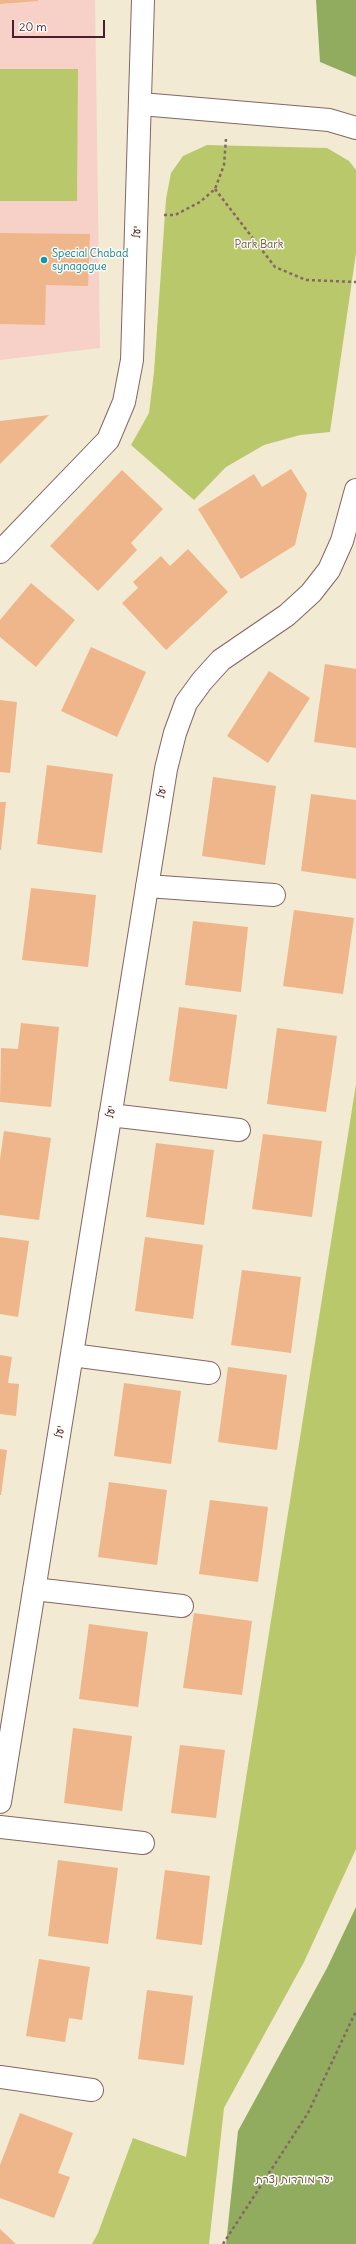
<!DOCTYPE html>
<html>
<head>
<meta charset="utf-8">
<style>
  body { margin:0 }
  #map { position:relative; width:356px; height:2244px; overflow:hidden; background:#f2ead2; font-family:Delius,sans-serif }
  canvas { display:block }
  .scale { position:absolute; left:12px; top:20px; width:93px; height:18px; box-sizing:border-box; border:2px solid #4a1f2b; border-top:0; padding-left:5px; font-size:12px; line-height:14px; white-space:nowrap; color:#4a1f2b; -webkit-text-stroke:3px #fdfcf7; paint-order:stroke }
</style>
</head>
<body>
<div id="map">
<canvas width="356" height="2244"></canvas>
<div class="scale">20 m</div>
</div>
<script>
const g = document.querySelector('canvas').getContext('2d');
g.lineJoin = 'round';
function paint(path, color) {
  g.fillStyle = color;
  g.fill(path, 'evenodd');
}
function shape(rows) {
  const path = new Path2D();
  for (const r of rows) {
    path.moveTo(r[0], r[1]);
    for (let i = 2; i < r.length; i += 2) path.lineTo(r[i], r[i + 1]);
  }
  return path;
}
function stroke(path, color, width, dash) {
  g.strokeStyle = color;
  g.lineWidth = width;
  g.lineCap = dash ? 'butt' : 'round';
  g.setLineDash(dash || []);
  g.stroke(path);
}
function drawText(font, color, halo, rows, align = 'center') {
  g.font = font + ' Delius,"Playpen Sans Hebrew",sans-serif';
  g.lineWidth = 3;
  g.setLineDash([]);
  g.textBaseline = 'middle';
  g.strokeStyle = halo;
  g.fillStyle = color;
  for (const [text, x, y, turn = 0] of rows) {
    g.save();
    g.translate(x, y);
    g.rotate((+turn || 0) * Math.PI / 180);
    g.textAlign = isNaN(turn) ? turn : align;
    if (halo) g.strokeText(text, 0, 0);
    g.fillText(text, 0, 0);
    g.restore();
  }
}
paint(shape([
  [0,0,95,0,100,348,0,360]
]), '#f7d1c7');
paint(shape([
  [0,69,78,69,77,201,0,201],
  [207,145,327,148,349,161,356,170,356,253,330,432,300,435,264,445,226,467,194,500,131,445,149,413,154,372,166,199,171,173,183,156],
  [356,1084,356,1849,304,1962,224,2108,209,2244,92,2244,98,2233,133,2138,186,2157]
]), '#b9c86b');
paint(shape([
  [316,0,356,0,356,77,320,62],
  [356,1907,356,2244,226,2244,238,2131,327,1968]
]), '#92ac5f');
paint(shape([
  [0,0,38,0,38,1,0,4],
  [0,233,90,234,88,286,46,285,45,325,0,324],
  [49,415,0,464,0,421],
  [291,469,307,494,295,545,241,579,198,509,254,474,262,487],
  [122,470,163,509,131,543,137,550,98,591,50,546],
  [188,549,228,592,166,650,122,603,138,588,133,582,161,556,170,566],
  [31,583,75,620,36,667,0,637,0,620],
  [91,647,146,672,117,737,61,711],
  [325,664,356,669,356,748,314,742],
  [269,671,310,698,268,763,227,736],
  [0,700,17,702,10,773,0,772],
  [47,765,113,774,102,853,37,844],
  [213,777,276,786,265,865,202,856],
  [311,794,356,800,356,879,301,871],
  [0,802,6,802,1,850,0,850],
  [31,888,96,895,88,967,22,960],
  [294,910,354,918,343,994,283,986],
  [193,921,248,927,241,992,185,985],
  [179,1007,237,1015,227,1089,169,1081],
  [21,1023,59,1027,51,1107,0,1102,1,1048,18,1049],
  [277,1028,337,1036,326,1112,267,1104],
  [4,1131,51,1138,39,1220,0,1215,0,1159],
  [263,1134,322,1141,312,1217,252,1209],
  [156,1143,214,1150,204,1225,146,1217],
  [0,1237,29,1241,18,1317,0,1314],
  [145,1237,203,1245,193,1319,135,1311],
  [242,1270,301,1277,291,1353,231,1345],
  [0,1355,12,1357,8,1383,19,1384,16,1416,0,1414],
  [228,1367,287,1375,277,1450,218,1442],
  [124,1383,181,1391,171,1464,114,1456],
  [0,1449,7,1450,1,1495,0,1495],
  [109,1482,167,1490,157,1565,98,1557],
  [210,1500,268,1507,258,1582,199,1574],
  [194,1613,252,1621,242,1695,183,1688],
  [89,1624,148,1632,138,1707,79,1699],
  [73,1728,132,1736,122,1811,64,1803],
  [180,1745,225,1750,216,1818,171,1813],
  [58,1860,118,1868,108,1944,48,1936],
  [165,1870,210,1876,202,1945,156,1939],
  [39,1959,90,1967,82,2020,69,2018,65,2042,26,2036],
  [147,1990,193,1996,184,2065,138,2059],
  [20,2113,73,2133,58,2173,70,2177,54,2218,0,2198,0,2165],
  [0,2229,16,2244,0,2244]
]), '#eeb68a');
const street = shape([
  [141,104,329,120,356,128],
  [0,552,108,440,124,402,132,360,143,0],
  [147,886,274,895],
  [110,1115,239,1130],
  [72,1355,209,1373],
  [34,1589,182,1606],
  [0,1802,166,769,175,733,186,703,202,681,221,660,287,615,311,593,329,570,342,541,356,490],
  [0,1827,143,1843],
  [0,2077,92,2090]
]);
stroke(street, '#856665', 24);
stroke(shape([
  [215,189,275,267,306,280,356,282],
  [164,215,175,215,200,202,215,189,224,165,226,139],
  [223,2244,308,2113,356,2011]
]), '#856665', 2.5, [3, 3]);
stroke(street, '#fff', 22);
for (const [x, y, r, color] of [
  [44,260,4,"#0f9aa8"]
]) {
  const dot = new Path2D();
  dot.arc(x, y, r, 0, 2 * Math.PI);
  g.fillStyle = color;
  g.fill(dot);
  stroke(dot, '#fdfcf7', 1.5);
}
drawText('11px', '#4a1f2b', '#fdfcf7', [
  ["יעל",137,232,-88],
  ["יעל",162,792,-81],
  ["יעל",111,1112,-81],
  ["יעל",60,1432,-81]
]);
drawText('11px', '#6b523e', '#fdfcf7', [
  ["Park Bark",259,245],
  ["יער מורדות נצרת",294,2180]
]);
drawText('11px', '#0d838f', '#fdfcf7', [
  ["Special Chabad",52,254],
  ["synagogue",52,267]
], 'left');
</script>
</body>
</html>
